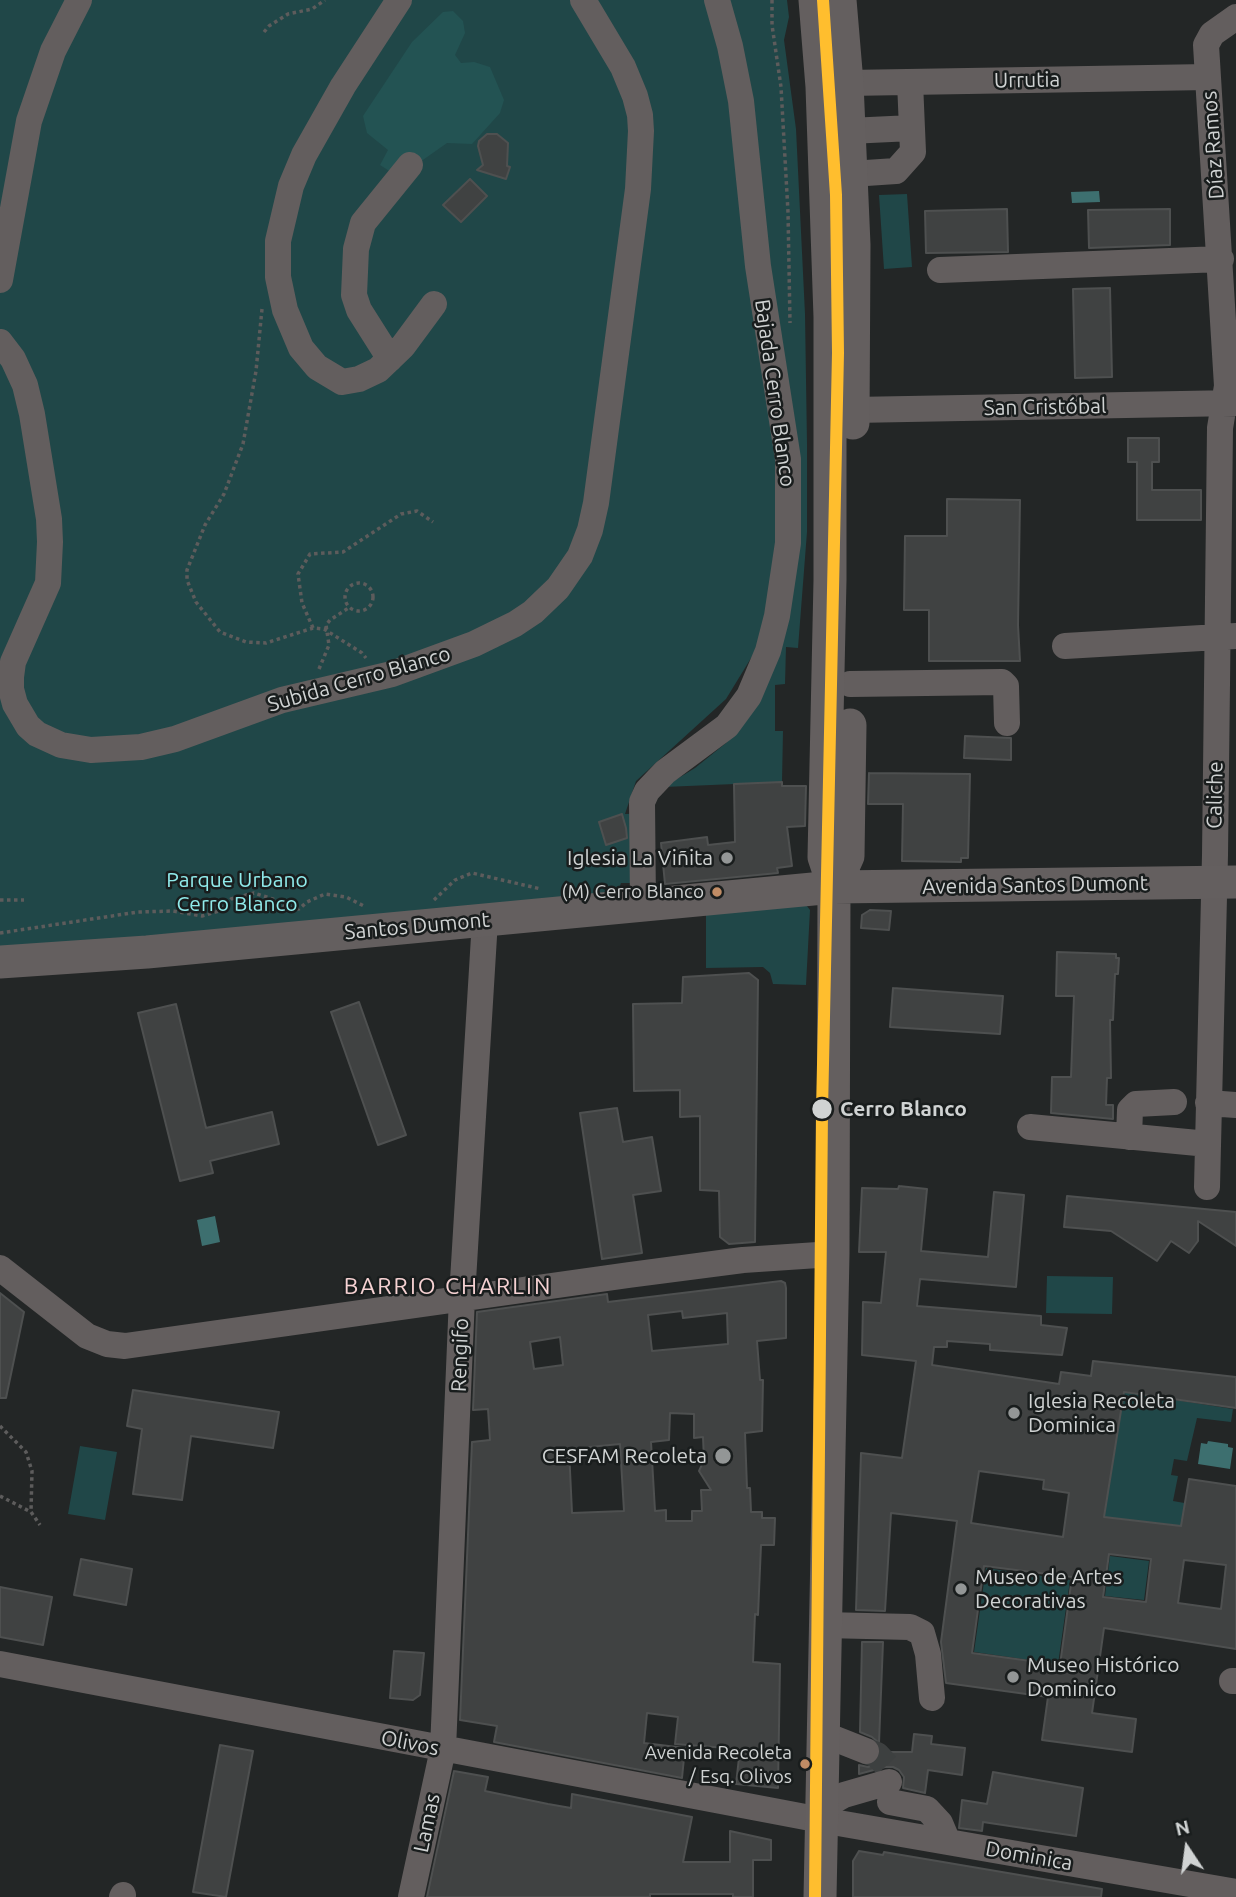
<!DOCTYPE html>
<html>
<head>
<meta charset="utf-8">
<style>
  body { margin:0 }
  #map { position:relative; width:1236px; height:1897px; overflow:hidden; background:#232626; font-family:Ubuntu,sans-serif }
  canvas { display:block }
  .north { position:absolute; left:1152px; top:1813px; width:70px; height:70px; -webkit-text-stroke:5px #191d1d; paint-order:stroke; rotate:347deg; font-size:19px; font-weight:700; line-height:28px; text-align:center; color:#d0d3d3 }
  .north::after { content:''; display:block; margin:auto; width:24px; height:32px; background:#d0d3d3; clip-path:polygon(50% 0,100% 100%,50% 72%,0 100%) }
</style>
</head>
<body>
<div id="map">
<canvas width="1236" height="1897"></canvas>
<div class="north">N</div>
</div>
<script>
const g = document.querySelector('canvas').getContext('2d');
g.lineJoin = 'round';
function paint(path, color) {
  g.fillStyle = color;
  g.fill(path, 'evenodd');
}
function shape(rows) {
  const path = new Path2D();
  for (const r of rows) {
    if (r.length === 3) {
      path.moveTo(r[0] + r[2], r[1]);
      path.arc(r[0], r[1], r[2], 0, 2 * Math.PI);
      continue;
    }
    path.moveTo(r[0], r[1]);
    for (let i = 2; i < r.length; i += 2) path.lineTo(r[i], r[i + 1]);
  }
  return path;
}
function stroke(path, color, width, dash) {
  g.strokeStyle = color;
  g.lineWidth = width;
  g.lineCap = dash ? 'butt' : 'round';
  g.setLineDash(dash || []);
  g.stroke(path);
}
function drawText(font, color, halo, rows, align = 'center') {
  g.font = font + ' Ubuntu,sans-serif';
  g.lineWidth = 5;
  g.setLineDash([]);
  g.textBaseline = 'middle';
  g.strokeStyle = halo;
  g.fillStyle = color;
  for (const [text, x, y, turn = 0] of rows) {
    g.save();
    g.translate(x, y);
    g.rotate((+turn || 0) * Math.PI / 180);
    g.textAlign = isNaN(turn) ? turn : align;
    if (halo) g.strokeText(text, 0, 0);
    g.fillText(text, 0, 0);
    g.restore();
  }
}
paint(shape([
  [0,0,787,0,789,17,784,40,796,129,805,314,807,444,807,532,798,648,786,647,785,684,775,685,775,731,783,731,782,782,664,787,695,768,726,743,752,709,759,645,726,699,636,781,625,814,655,813,647,883,621,883,616,900,0,948],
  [907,194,912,267,884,269,879,195],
  [803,901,810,910,806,985,773,984,770,973,763,967,706,968,706,911],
  [1047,1276,1113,1277,1112,1314,1046,1313],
  [1124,1392,1233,1409,1231,1422,1197,1418,1187,1461,1174,1459,1171,1475,1178,1476,1173,1501,1236,1512,1236,1532,1104,1517],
  [80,1446,117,1452,105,1520,68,1514],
  [1110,1556,1149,1561,1144,1600,1105,1596],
  [986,1568,1070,1580,1058,1664,974,1652]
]), '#204748');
paint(shape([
  [453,11,463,21,465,33,455,55,461,63,474,62,490,67,504,100,500,113,472,144,447,143,410,169,394,174,380,165,388,150,367,133,363,116,412,42,443,12]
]), '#235353');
paint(shape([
  [1099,191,1100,202,1072,203,1071,192],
  [215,1216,220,1242,202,1246,197,1220],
  [1208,1441,1228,1444,1228,1447,1233,1448,1230,1469,1198,1464,1201,1443,1207,1444]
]), '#3d6f6f');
const building = shape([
  [487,134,497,134,508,143,507,166,510,167,506,179,477,170,483,165,478,146,479,141,487,134],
  [470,179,487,196,461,222,443,205,470,179],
  [1007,209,1008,252,926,253,925,211,1007,209],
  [1170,209,1170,245,1089,248,1088,210,1170,209],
  [1110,288,1112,377,1075,378,1073,289,1110,288],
  [1128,438,1159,438,1159,462,1152,462,1152,490,1201,490,1201,520,1137,520,1137,462,1128,462,1128,438],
  [947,499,1020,500,1018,625,1020,661,929,661,929,610,904,610,905,536,947,536,947,499],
  [965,736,1011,738,1011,760,964,758,965,736],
  [869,773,970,774,968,858,961,858,961,862,902,861,903,804,868,804,869,773],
  [782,782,782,786,806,786,805,826,787,827,792,866,777,868,778,873,665,884,661,843,707,837,708,845,735,842,734,784,782,782],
  [622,814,626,828,627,838,606,845,599,822,622,814],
  [870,910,891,911,889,930,861,928,862,915,870,910],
  [1057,952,1116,954,1116,958,1119,958,1118,974,1115,974,1113,1020,1110,1020,1111,1078,1107,1078,1106,1105,1113,1105,1113,1119,1051,1113,1052,1077,1071,1077,1074,996,1056,996,1057,952],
  [749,973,758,980,755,1242,729,1244,720,1237,719,1191,700,1190,700,1116,680,1117,680,1090,634,1091,633,1004,682,1003,683,977,749,973],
  [893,988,1003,996,1000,1034,890,1027,893,988],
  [359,1002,406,1135,378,1145,331,1012,359,1002],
  [176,1004,206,1128,272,1112,279,1144,210,1161,213,1173,180,1181,138,1013,176,1004],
  [617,1108,623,1142,652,1137,661,1191,633,1195,642,1253,602,1259,580,1113,617,1108],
  [899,1186,927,1189,921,1251,988,1257,994,1192,1024,1195,1016,1287,920,1279,917,1306,1041,1316,1041,1325,1067,1328,1062,1355,990,1350,990,1344,947,1341,947,1347,934,1347,932,1365,1059,1384,1061,1372,1091,1376,1093,1361,1236,1377,1236,1408,1124,1392,1104,1517,1181,1526,1189,1479,1236,1486,1236,1649,1104,1628,1092,1713,1136,1719,1132,1752,1042,1740,1048,1697,946,1683,941,1642,957,1521,891,1513,885,1611,856,1610,861,1453,902,1458,916,1361,862,1355,863,1302,881,1303,886,1252,859,1252,862,1188,898,1189,899,1186],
  [979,1471,1044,1480,1043,1489,1069,1493,1063,1537,971,1523,979,1471],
  [1109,1554,1151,1559,1146,1602,1103,1597,1109,1554],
  [1184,1560,1226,1565,1221,1609,1178,1603,1184,1560],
  [984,1566,1072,1577,1060,1665,972,1653,984,1566],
  [1067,1196,1236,1212,1236,1246,1198,1221,1198,1241,1189,1253,1171,1241,1157,1261,1111,1231,1064,1227,1067,1196],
  [781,1281,785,1283,786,1288,786,1338,757,1341,760,1380,763,1380,762,1431,745,1433,747,1488,750,1488,751,1512,762,1512,762,1518,775,1518,774,1545,761,1545,758,1615,755,1614,753,1662,780,1664,778,1788,736,1784,740,1749,675,1744,678,1717,647,1713,644,1743,685,1748,682,1778,494,1742,497,1726,460,1720,472,1442,490,1440,488,1409,473,1410,477,1312,607,1294,608,1302,781,1281],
  [682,1311,683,1318,727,1313,728,1344,652,1351,648,1315,682,1311],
  [560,1337,563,1365,534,1369,530,1342,560,1337],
  [670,1413,694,1414,694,1438,703,1437,704,1460,699,1471,711,1490,701,1490,702,1511,692,1511,692,1521,666,1521,666,1510,655,1511,651,1442,669,1440,670,1413],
  [620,1444,624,1511,572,1513,569,1449,620,1444],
  [0,1293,24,1312,6,1398,0,1398,0,1293],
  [133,1390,279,1412,273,1448,191,1436,182,1500,133,1494,142,1429,127,1426,133,1390],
  [81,1559,132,1569,126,1605,74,1595,81,1559],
  [0,1587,52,1597,43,1645,0,1637,0,1587],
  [862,1642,883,1642,879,1743,872,1737,860,1732,862,1642],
  [394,1651,424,1653,420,1695,413,1700,390,1698,394,1651],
  [914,1734,932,1736,931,1744,965,1748,962,1775,928,1770,925,1793,903,1788,904,1777,899,1770,893,1767,885,1767,859,1774,859,1765,868,1767,875,1764,881,1752,912,1752,914,1734],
  [220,1745,253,1751,226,1897,193,1892,220,1745],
  [454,1771,488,1777,485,1791,548,1804,571,1808,572,1794,692,1817,683,1862,730,1862,730,1831,771,1840,771,1860,753,1860,753,1897,733,1897,733,1894,650,1894,650,1897,427,1897,454,1771],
  [993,1772,1083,1788,1076,1836,983,1822,982,1831,959,1828,962,1800,987,1804,993,1772],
  [859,1851,883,1855,884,1852,1102,1889,1101,1897,853,1897,853,1861,859,1851]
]);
paint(building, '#404242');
stroke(building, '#4e5050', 2);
stroke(shape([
  [866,1751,877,1755,888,1767,888,1780]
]), '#3d4040', 26, [26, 13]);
stroke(shape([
  [772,0,772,25,781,87,788,212,790,323],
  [264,32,269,26,288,14,312,9,325,0],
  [262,309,256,371,243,444,224,494,205,525,187,570,187,580,196,602,220,632,246,642,266,643,313,628,324,629,362,653,366,658],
  [359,597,14],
  [313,628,302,603,298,574,310,554,343,552,401,514,417,511,433,522],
  [319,669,329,645,326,625,330,620,350,607],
  [0,900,24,900],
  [434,900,455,880,472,873,541,889],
  [0,933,138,912,173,911,202,916,219,911,231,899,254,893,276,900,288,908,299,909,307,902,325,894,346,897,366,907],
  [0,1426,26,1452,32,1471,31,1512],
  [0,1496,31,1512,40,1525]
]), '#5d5c5c', 3.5, [3.5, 3.5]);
stroke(shape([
  [399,0,343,86,304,155,291,186,278,241,278,277,285,310,301,348,317,367,342,382,359,379,378,370,403,346,434,304],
  [847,83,1208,77],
  [849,131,912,128],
  [851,174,896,171,913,152,910,82],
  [940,270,1221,259],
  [0,280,29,121,53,51,79,0],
  [0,342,13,359,25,385,32,414,49,519,50,542,48,583,13,662,11,677,11,689,15,704,28,726,37,734,61,745,91,750,141,747,175,739,282,700,392,674,474,644,515,624,533,612,558,588,580,556,590,530,596,503,638,189,641,131,640,115,635,96,623,67,583,0],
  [390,359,359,310,354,295,356,249,363,223,410,165],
  [853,410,1236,403],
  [1065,646,1236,636],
  [850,684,1002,682,1006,686,1007,723],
  [643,905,642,802,647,791,665,772,727,726,749,696,768,651,777,616,788,543,788,459,758,266,741,101,730,46,717,0],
  [1208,1103,1236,1105],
  [1030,1127,1208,1144],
  [1129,1137,1130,1110,1136,1104,1174,1102],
  [1207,1187,1215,855,1220,428,1227,386,1206,45,1212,34,1236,17],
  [0,1268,87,1336,107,1344,125,1346,629,1275,743,1260,833,1254],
  [824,1625,910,1627,922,1633,928,1654,932,1698],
  [0,1664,821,1820,1236,1892],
  [1232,1681,1236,1681],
  [823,1734,866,1751],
  [890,1802,927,1809,940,1823,948,1842],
  [821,1808,844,1795,889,1782],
  [122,1897,123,1895],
  [411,1897,443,1749,462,1297,485,920]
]), '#635e5e', 26);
stroke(shape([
  [815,0,822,87,830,317,830,580,824,857,834,887,833,1254,820,1897],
  [840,0,847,83,854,245,853,423],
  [834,887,848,856,850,725],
  [0,962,147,952,834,887,1236,882]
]), '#645f5f', 33);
stroke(shape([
  [815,1897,822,1111,838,353,836,195,823,0]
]), '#ffbe2e', 12);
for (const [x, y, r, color] of [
  [727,858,7,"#939696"],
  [717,892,6,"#c18c65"],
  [822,1109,11,"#d0d3d3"],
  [1014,1413,7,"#939696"],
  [723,1456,9,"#939696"],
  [961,1589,7,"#939696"],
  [1013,1677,7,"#939696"],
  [805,1764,6,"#c18c65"]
]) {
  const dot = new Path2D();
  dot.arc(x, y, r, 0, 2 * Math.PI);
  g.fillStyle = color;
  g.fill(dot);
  stroke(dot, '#191d1d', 2.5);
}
drawText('19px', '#d0d3d3', '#191d1d', [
  ["(M) Cerro Blanco",704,892],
  ["Avenida Recoleta",792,1753],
  ["/ Esq. Olivos",792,1777]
], 'right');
drawText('21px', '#d0d3d3', '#191d1d', [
  ["Urrutia",1027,80,-1],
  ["Díaz Ramos",1213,145,-94],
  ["Bajada Cerro Blanco",775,393,82],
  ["San Cristóbal",1045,407,-1],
  ["Subida Cerro Blanco",359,679,-16],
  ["Caliche",1215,795,-89],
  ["Avenida Santos Dumont",1035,885,-1],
  ["Santos Dumont",417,926,-5],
  ["Rengifo",460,1355,-88],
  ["Olivos",410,1743,11],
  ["Lamas",427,1823,-78],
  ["Dominica",1029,1856,10]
]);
drawText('21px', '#d0d3d3', '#191d1d', [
  ["Iglesia La Viñita",713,858,"right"],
  ["Iglesia Recoleta",1028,1401],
  ["Dominica",1028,1425],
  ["CESFAM Recoleta",707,1456,"right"],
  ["Museo de Artes",975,1577],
  ["Decorativas",975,1601],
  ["Museo Histórico",1027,1665],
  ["Dominico",1027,1689]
], 'left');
drawText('21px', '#90ebeb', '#191d1d', [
  ["Parque Urbano",237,880],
  ["Cerro Blanco",237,904]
]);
drawText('bold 21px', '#d0d3d3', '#191d1d', [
  ["Cerro Blanco",840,1109]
], 'left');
g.letterSpacing = '2px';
drawText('23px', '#f6d2d3', '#191d1d', [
  ["BARRIO CHARLIN",448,1286]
]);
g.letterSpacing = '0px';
</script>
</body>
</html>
